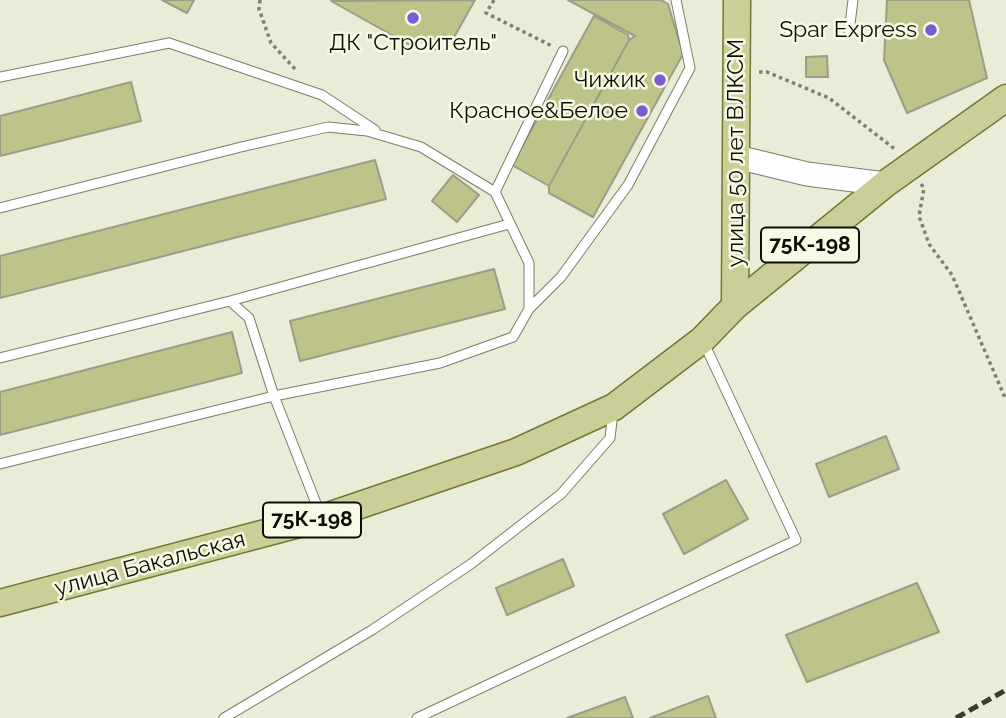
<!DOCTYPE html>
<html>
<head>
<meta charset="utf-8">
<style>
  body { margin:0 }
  canvas { display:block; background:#e9ecd6 }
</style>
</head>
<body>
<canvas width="1006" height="718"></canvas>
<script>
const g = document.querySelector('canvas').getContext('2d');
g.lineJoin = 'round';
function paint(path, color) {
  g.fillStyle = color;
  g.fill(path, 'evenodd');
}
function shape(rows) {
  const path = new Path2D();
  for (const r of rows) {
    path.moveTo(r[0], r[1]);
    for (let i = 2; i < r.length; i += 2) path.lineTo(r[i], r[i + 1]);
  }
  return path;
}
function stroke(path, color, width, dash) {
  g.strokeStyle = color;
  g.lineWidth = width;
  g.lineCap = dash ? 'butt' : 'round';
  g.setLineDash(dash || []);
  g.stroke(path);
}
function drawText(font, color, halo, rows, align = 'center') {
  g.font = font + ' Raleway,sans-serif';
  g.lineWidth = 5;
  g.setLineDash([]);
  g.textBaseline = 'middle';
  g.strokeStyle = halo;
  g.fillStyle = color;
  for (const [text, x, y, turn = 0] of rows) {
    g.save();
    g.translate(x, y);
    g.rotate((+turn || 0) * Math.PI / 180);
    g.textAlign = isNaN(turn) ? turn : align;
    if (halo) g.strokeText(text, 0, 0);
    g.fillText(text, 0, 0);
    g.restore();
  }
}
const building = shape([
  [162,0,194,0,187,13,162,0],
  [475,0,453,39,444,35,436,50,419,40,415,48,331,1,475,0],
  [568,0,661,0,668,4,683,54,593,217,549,193,549,186,629,40,635,36,568,0],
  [887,0,969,0,987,78,907,113,884,60,887,0],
  [594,16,628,35,629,40,549,186,512,165,594,16],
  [827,56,828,77,806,77,806,57,827,56],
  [131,82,141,121,0,156,0,116,131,82],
  [375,160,386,199,0,298,0,256,375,160],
  [453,175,479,195,457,222,432,201,453,175],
  [494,269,505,309,300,361,290,321,494,269],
  [232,332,242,373,0,435,0,392,232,332],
  [886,436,899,469,829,497,816,464,886,436],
  [726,480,748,519,684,554,663,514,726,480],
  [563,559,574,586,507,615,496,588,563,559],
  [917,583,939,632,807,682,786,635,917,583],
  [708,696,716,718,650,718,708,696],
  [625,697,633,718,567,718,625,697]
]);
paint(building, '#bec389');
stroke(building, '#9b9d89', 2);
const lane = shape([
  [849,32,853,0],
  [0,77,169,43,322,95,375,130],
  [495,192,563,51],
  [0,208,241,147,328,127,367,131,421,147,495,192,529,263,529,309,513,337,440,363,274,396,0,464],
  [230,301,509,224],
  [529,309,561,277,628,185,690,68,676,0],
  [0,358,230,301,249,318,274,396,321,516],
  [224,718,372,630,471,564,561,494,610,438,613,412],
  [417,718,796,540,703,341]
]);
const secondary = shape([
  [737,157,807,174,885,184]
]);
const primary = shape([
  [735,306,737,0],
  [0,603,322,518,516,452,614,407,702,340,735,306,885,184,1006,98]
]);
stroke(lane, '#7b7d6a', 11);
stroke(secondary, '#7b7d6a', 25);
stroke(primary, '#737737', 29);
stroke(shape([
  [260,0,259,9,271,43,296,70],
  [494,0,486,13,552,46],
  [759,72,767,72,829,98,896,150],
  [921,184,924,188,919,216,929,244,952,275,1006,400]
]), '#7f8172', 3.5, [3.5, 3.5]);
stroke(lane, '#fff', 9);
stroke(secondary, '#fff', 23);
stroke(primary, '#cbcf97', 26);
stroke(shape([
  [956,718,1006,690]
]), '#3a3b31', 5, [10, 5]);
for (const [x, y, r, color] of [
  [413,18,7,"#7d5bd5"],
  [931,30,7,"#7d5bd5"],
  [660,80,7,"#7d5bd5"],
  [642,111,7,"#7d5bd5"]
]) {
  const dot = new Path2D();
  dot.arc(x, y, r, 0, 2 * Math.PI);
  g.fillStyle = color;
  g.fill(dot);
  stroke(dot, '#f6f9e3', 2.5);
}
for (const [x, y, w] of [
  [810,245,98],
  [312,520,98]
]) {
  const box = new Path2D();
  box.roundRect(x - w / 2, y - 17.5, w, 35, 5);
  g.fillStyle = '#f6f9e3';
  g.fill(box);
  stroke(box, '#0e0e07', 2);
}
drawText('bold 21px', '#0e0e07', null, [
  ["75К-198",810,245],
  ["75К-198",312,520]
]);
drawText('23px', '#0e0e07', '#f6f9e3', [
  ["Spar Express",917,30],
  ["ДК \"Строитель\"",413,43,"center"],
  ["Чижик",646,80],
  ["Красное&Белое",628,111]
], 'right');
drawText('23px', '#0e0e07', '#f6f9e3', [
  ["улица 50 лет ВЛКСМ",736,153,-90],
  ["улица Бакальская",150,564,-15]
]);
</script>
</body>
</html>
